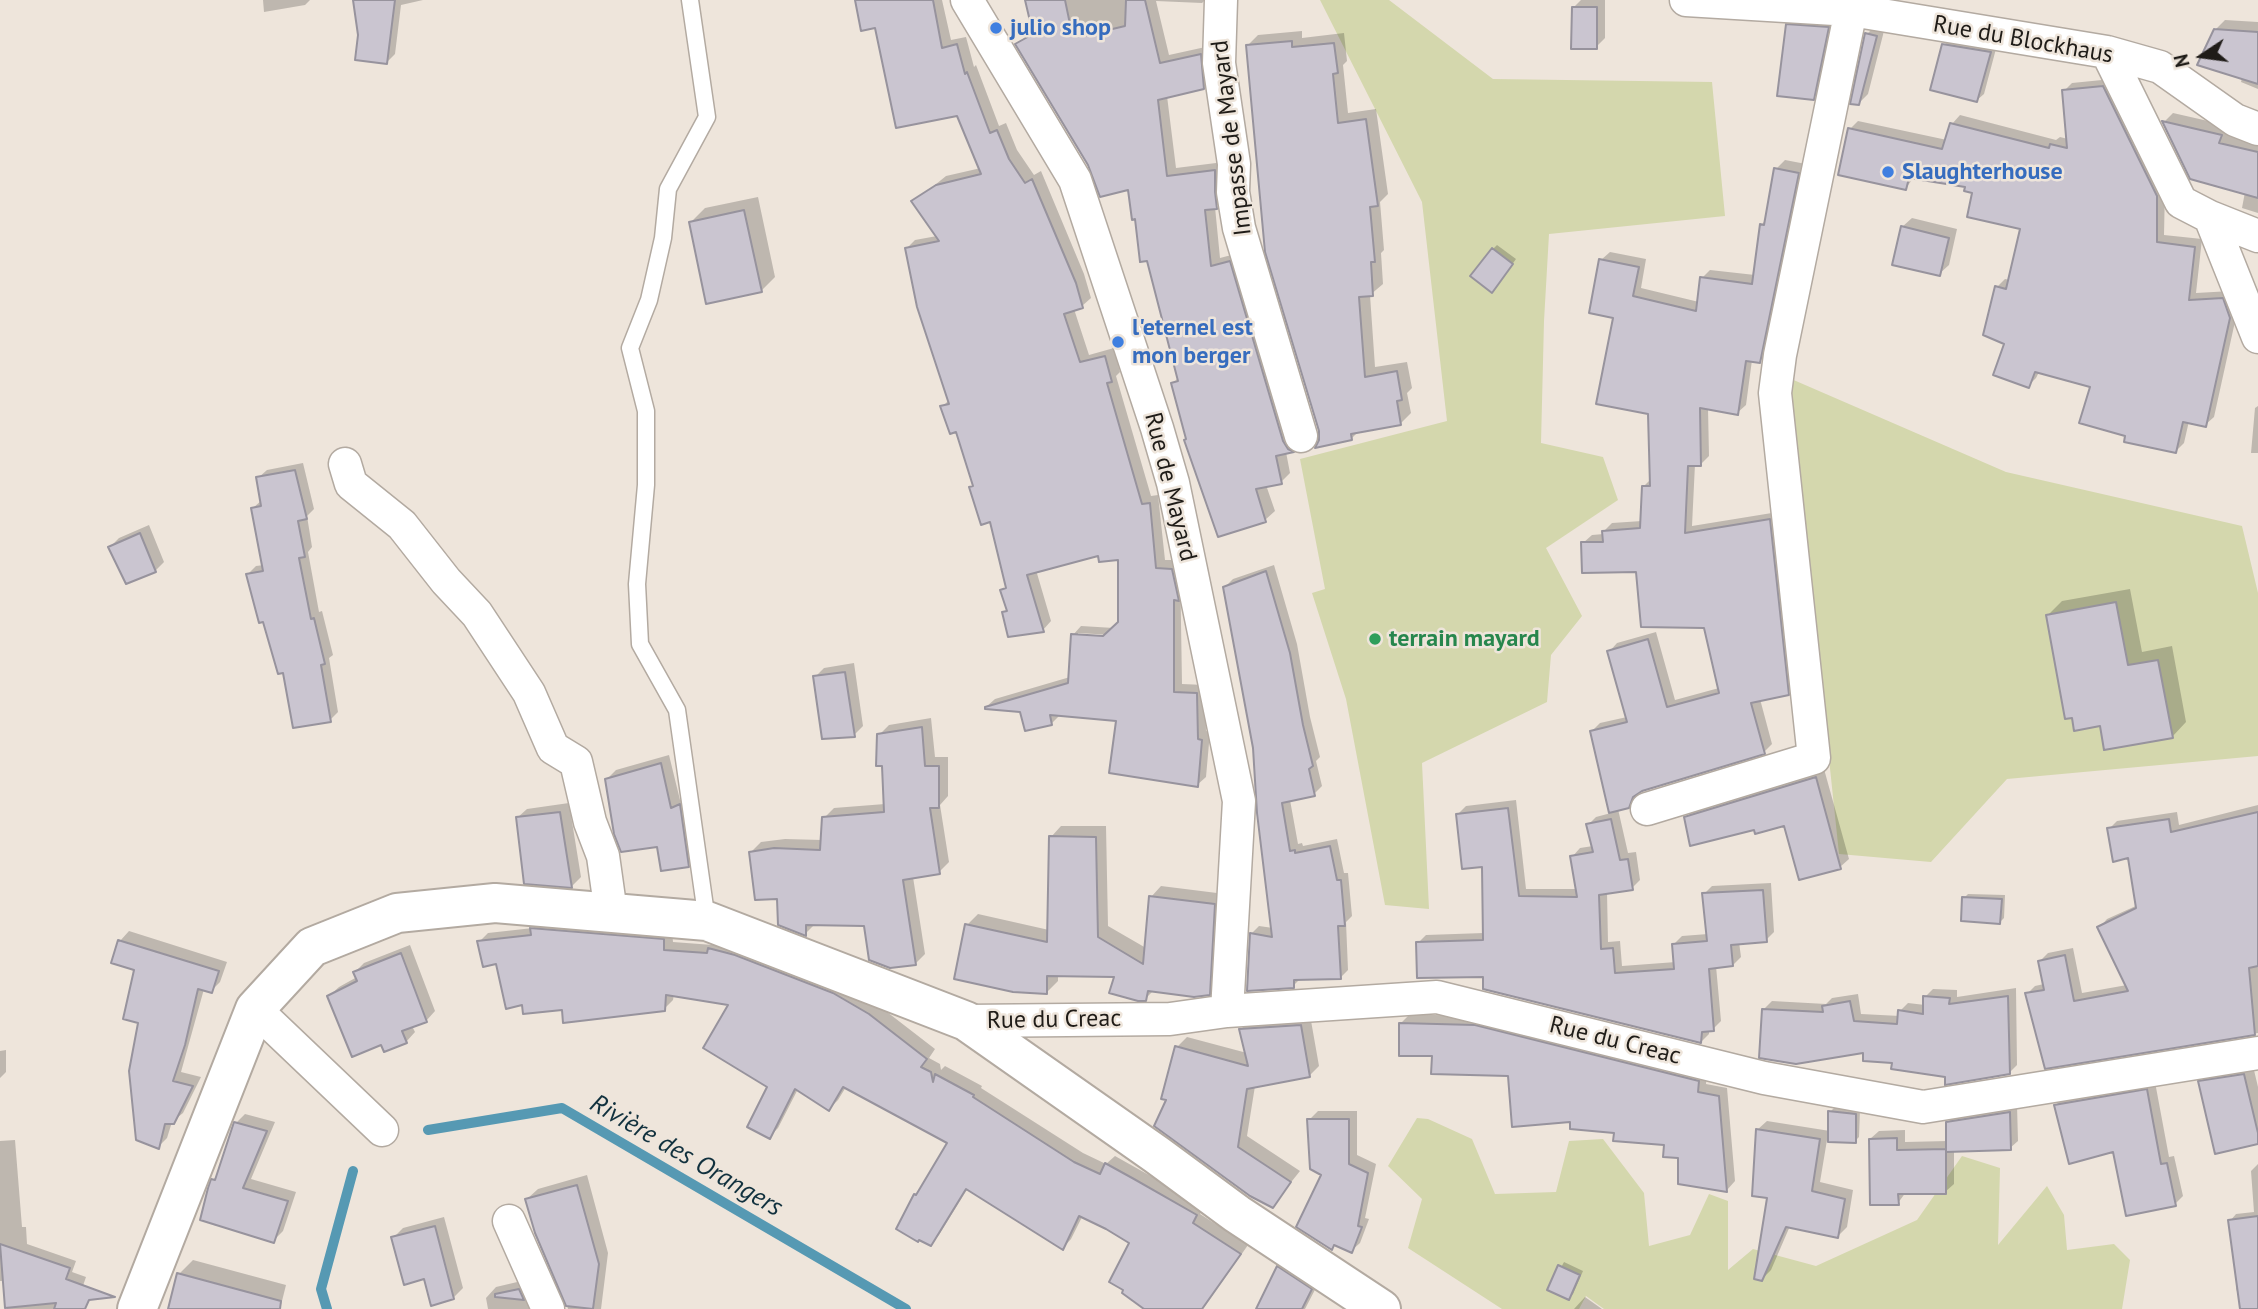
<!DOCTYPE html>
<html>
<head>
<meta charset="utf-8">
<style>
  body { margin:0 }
  #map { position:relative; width:2258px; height:1309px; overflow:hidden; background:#eee5db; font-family:"PT Sans",sans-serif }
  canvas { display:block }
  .north { position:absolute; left:2167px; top:21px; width:70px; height:70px; -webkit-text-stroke:5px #eee5db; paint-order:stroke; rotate:257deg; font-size:19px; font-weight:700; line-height:28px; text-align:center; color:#1f1c18 }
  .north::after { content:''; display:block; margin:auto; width:24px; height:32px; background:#1f1c18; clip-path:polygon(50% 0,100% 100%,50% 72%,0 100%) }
</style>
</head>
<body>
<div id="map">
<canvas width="2258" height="1309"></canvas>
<div class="north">N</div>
</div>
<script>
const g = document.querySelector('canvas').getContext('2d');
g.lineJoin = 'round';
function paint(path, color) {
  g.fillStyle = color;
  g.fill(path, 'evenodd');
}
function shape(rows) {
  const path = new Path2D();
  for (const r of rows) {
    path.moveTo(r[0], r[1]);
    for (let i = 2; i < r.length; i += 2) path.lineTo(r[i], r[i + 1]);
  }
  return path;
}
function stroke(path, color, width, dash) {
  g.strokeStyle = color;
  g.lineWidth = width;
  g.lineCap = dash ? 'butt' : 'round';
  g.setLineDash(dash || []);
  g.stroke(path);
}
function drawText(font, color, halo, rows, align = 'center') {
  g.font = font + ' "PT Sans",sans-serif';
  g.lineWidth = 5;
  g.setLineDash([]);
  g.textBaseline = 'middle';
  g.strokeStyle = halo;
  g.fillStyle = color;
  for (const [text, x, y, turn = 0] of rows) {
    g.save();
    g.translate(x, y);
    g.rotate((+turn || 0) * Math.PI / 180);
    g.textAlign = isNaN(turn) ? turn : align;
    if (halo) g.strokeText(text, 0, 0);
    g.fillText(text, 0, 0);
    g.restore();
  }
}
paint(shape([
  [1320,0,1389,0,1493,79,1712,82,1725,216,1549,234,1544,321,1541,443,1603,457,1618,500,1546,548,1582,616,1551,655,1547,702,1422,763,1429,909,1385,905,1346,699,1312,593,1325,589,1300,459,1447,421,1422,202],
  [1789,378,2006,472,2242,526,2258,593,2258,756,2007,779,1931,862,1839,854],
  [1417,1118,1428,1119,1472,1139,1495,1194,1556,1192,1569,1141,1603,1139,1644,1193,1649,1246,1690,1235,1709,1194,1728,1201,1728,1270,1753,1249,1816,1266,1917,1220,1962,1156,2000,1168,1998,1245,2047,1186,2064,1215,2067,1250,2114,1244,2130,1260,2122,1309,1604,1309,1586,1296,1579,1309,1502,1309,1408,1248,1422,1199,1388,1166]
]), '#d4d7ad');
paint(shape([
  [263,0,310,0,305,5,264,12],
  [355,0,423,0,401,5,395,54,386,63,360,35],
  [857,0,942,0,951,40,966,37,974,67,976,65,999,126,1006,123,1017,150,1034,175,1041,171,1084,274,1091,298,1082,306,1074,309,1089,355,1114,348,1120,372,1116,376,1151,496,1158,495,1165,560,1180,560,1182,684,1205,685,1206,731,1210,732,1206,777,1197,785,1118,719,1061,714,1051,724,1021,710,986,707,995,699,1070,677,1073,635,1081,626,1114,628,1120,622,1120,558,1100,554,1036,570,1051,621,1043,630,1004,613,1008,609,1002,591,1007,586,991,520,971,487,974,484,957,430,942,407,949,400,906,249,915,240,937,236,914,202,946,176,981,168,958,114,876,26],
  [1078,633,1112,635,1112,639,1078,637],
  [1027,0,1205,0,1202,3,1156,1,1169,55,1210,46,1213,79,1203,88,1167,96,1176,168,1224,162,1226,198,1215,207,1220,258,1239,253,1301,442,1293,451,1286,452,1290,473,1281,482,1266,485,1275,511,1265,520,1219,535,1187,439,1173,383,1179,377,1130,188,1090,164,1017,44,1034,31],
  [1581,0,1605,0,1605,38,1596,47,1573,8],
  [1797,16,1837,18,1822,89,1813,98,1787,25],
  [2225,20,2258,22,2258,89,2241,82,2242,78,2215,30],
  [1876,25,1885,27,1868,94,1859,103,1867,34],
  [1302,31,1302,38,1344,33,1347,61,1343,65,1348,113,1376,109,1388,194,1380,202,1384,250,1381,253,1383,284,1370,295,1375,367,1407,362,1412,388,1407,393,1411,413,1400,424,1359,431,1351,439,1321,440,1248,45,1258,35],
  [1951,38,1997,45,1984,94,1977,100,1944,45],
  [2112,79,2165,187,2164,235,2202,239,2196,293,2231,291,2238,308,2214,417,2205,425,2189,421,2184,443,2176,451,2127,435,2092,386,2039,372,2036,378,2028,386,2006,343,1997,287,2005,279,2010,280,2022,228,1968,186,1914,177,1906,188,1850,129,1858,121,1947,140,1952,124,1960,115,2056,140,2060,137,2068,139,2064,91,2072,83],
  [2173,113,2230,126,2228,134,2258,141,2258,213,2242,208,2245,192,2164,122],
  [1785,160,1806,164,1768,353,1760,361,1752,360,1746,405,1737,413,1708,408,1709,456,1701,464,1695,464,1692,526,1778,512,1796,684,1788,693,1760,699,1772,744,1764,752,1640,791,1637,797,1628,806,1618,809,1628,853,1636,852,1640,880,1632,888,1607,892,1608,942,1620,941,1622,966,1676,962,1674,944,1682,936,1708,934,1704,894,1712,886,1771,883,1774,932,1766,940,1739,942,1741,957,1733,965,1716,966,1721,1021,1713,1029,1709,1030,1709,1034,1701,1042,1485,975,1418,943,1426,935,1484,933,1484,865,1458,814,1466,806,1516,800,1526,889,1577,889,1572,857,1580,848,1593,846,1588,825,1596,817,1611,813,1592,731,1600,723,1627,717,1609,652,1617,643,1656,632,1675,700,1719,688,1705,626,1637,570,1583,543,1592,535,1604,534,1604,531,1612,523,1642,521,1643,487,1651,479,1649,413,1615,316,1601,260,1610,252,1646,259,1641,288,1699,302,1702,278,1710,270,1755,275,1761,225,1767,219,1776,169],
  [758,197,775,277,761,291,691,222,705,208],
  [1912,218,1957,229,1949,265,1939,274,1902,227],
  [1497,245,1516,259,1496,287,1493,249],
  [2258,406,2258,453,2251,453,2255,408],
  [303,463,314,509,307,516,312,547,308,552,319,612,322,611,333,655,329,658,338,712,330,720,284,671,248,574,256,566,264,565,253,508,262,500,258,478,267,470],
  [149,525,164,562,155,571,110,547,119,538],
  [1274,565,1297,644,1310,717,1320,757,1316,761,1322,786,1314,794,1290,800,1298,844,1302,843,1303,846,1337,839,1344,873,1348,873,1352,916,1346,922,1348,970,1341,977,1301,978,1293,986,1252,933,1259,926,1273,928,1255,748,1225,587,1233,579],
  [2130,589,2142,652,2172,646,2186,722,2172,737,2102,724,2048,615,2062,601],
  [854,663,863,726,854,735,815,677,824,668],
  [931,718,935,757,948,757,948,796,940,805,949,862,939,872,913,877,925,954,915,964,866,924,816,923,805,934,751,852,761,842,785,839,822,840,824,818,834,808,885,804,884,764,879,735,889,725],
  [669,755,680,800,688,797,697,856,688,865,607,779,616,770],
  [1824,769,1849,859,1840,867,1785,824,1755,828,1686,818,1694,809],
  [569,803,581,877,572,886,517,818,527,809],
  [2258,805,2258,1033,2046,1067,2027,994,2035,986,2044,984,2040,961,2048,953,2073,948,2082,993,2127,985,2099,928,2107,919,2138,905,2130,856,2109,829,2117,821,2177,812,2179,825],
  [1061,826,1106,826,1108,926,1146,948,1151,897,1161,886,1225,894,1220,982,1209,993,1154,990,1145,999,1116,976,1058,975,1058,981,1047,992,967,925,978,914,1049,930,1051,837],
  [1968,894,2005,895,2004,918,2000,922,1964,898],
  [541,920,672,931,673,942,713,945,719,940,878,1005,935,1049,929,1058,940,1064,941,1070,945,1066,982,1086,981,1088,1083,1153,1106,1164,1115,1156,1204,1206,1200,1214,1248,1245,1203,1309,1147,1309,1131,1243,1083,1215,1071,1239,1063,1248,968,1188,939,1235,930,1244,916,1195,950,1142,846,1087,838,1100,829,1109,798,1089,778,1128,769,1137,769,1087,730,1004,674,994,673,1000,664,1009,563,1009,524,1003,497,962,479,942,488,933,533,928],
  [129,931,227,962,220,982,211,991,204,989,181,1072,201,1077,183,1113,172,1122,167,1138,158,1147,140,1022,136,969,120,941],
  [410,945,435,1011,426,1021,412,1026,415,1032,406,1042,382,1043,329,996,339,987,357,977,355,972,364,963],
  [2016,988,2017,1065,2009,1073,1947,1075,1894,1061,1764,1009,1772,1001,1826,1004,1832,998,1858,994,1861,1014,1900,1016,1900,1011,1908,1003,1925,1005,1925,997,1933,989,1957,990,1957,997],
  [1410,1014,1485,1017,1707,1072,1706,1084,1727,1088,1735,1181,1727,1190,1665,1143,1572,1120,1509,1074,1434,1054,1401,1023],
  [1310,1015,1319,1066,1309,1076,1255,1086,1247,1136,1300,1171,1272,1206,1168,1099,1177,1047,1187,1037,1247,1053,1241,1029,1251,1019],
  [6,1050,6,1072,0,1078,0,1051],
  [2253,1066,2258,1087,2258,1142,2200,1082,2209,1073],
  [2155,1082,2169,1157,2174,1156,2183,1196,2175,1204,2114,1150,2056,1105,2064,1097],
  [2017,1105,2018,1141,2010,1148,1954,1150,1954,1184,1945,1192,1906,1192,1898,1203,1870,1139,1879,1131,1905,1130,1905,1142,1948,1141,1947,1123,1955,1115],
  [1834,1108,1860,1110,1859,1137,1855,1141,1827,1140,1820,1182,1853,1190,1847,1227,1838,1236,1790,1226,1771,1270,1762,1279,1769,1197,1757,1130,1767,1121,1830,1131,1830,1112],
  [1318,1111,1357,1111,1357,1155,1376,1164,1365,1218,1369,1219,1360,1243,1351,1251,1336,1244,1331,1248,1323,1175,1309,1120],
  [245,1114,275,1122,251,1179,296,1192,283,1231,273,1241,213,1180,219,1175,236,1123],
  [15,1140,22,1227,26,1227,27,1244,76,1261,72,1272,86,1277,75,1309,7,1309,4,1281,0,1281,0,1141],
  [2258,1164,2258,1309,2242,1309,2236,1288,2239,1285,2230,1221,2236,1214,2254,1212,2251,1171],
  [587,1175,608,1253,601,1309,568,1309,566,1301,527,1199,538,1189],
  [444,1217,463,1288,453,1298,425,1277,393,1238,403,1228],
  [1287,1258,1320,1280,1305,1309,1258,1309,1278,1267],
  [193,1260,286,1285,280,1309,170,1309,179,1274],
  [1564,1262,1583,1271,1573,1294,1569,1298,1549,1290],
  [530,1279,544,1309,488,1309,486,1298,496,1287],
  [1585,1297,1602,1309,1574,1309]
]), '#0003');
stroke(shape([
  [428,1130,562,1108,906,1309],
  [327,1309,321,1289,353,1171]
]), '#5699b3', 10);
const building = shape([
  [353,0,395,0,387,64,355,60,358,35,353,0],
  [855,0,933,0,942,48,957,44,965,74,967,72,990,133,997,130,1009,159,1025,183,1032,179,1076,283,1083,308,1064,314,1080,362,1105,356,1112,382,1107,383,1142,504,1150,503,1156,568,1172,569,1179,601,1174,600,1174,692,1197,693,1198,739,1202,740,1198,787,1109,773,1116,721,1050,715,1052,725,1025,731,1020,712,985,709,985,707,1068,683,1071,634,1103,636,1118,622,1118,560,1099,562,1098,556,1027,575,1044,632,1008,637,1002,612,1007,611,1000,590,1006,588,990,522,981,525,969,487,973,486,956,432,950,434,940,406,949,404,917,307,905,248,939,241,911,201,936,185,981,174,957,116,896,128,875,28,861,31,855,0],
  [1025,0,1065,0,1070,24,1080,22,1083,36,1125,26,1126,0,1145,0,1160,63,1201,54,1204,89,1158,100,1167,176,1215,170,1215,192,1217,209,1205,210,1211,266,1230,261,1283,441,1288,449,1294,452,1276,456,1282,484,1256,489,1266,522,1218,537,1184,440,1186,439,1171,383,1178,381,1147,261,1140,262,1135,219,1132,220,1128,190,1100,197,1088,165,1015,44,1033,34,1025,0],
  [1572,7,1597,7,1597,49,1571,49,1572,7],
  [1786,24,1829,27,1814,100,1777,96,1786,24],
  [2214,29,2258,32,2258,84,2197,65,2214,29],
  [1865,33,1877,36,1859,105,1850,104,1865,33],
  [1292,41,1292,47,1334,43,1338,73,1333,74,1338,123,1366,119,1378,206,1370,207,1375,262,1371,262,1373,296,1359,297,1365,377,1397,371,1402,400,1397,401,1401,425,1351,434,1352,440,1315,448,1319,440,1319,431,1265,252,1246,45,1292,41],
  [1942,44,1991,52,1977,102,1930,90,1942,44],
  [2103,86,2157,196,2157,242,2195,247,2189,300,2223,298,2230,318,2206,427,2183,422,2176,453,2124,442,2125,436,2079,423,2090,387,2035,372,2029,388,1993,375,2004,344,1983,335,1995,286,2006,289,2020,229,1967,217,1972,193,1964,191,1965,187,1909,178,1906,190,1838,175,1848,128,1942,149,1950,123,2049,148,2050,144,2067,148,2062,90,2103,86],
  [2162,121,2222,135,2219,143,2258,152,2258,198,2190,179,2162,121],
  [1774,168,1799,173,1760,363,1746,361,1738,415,1700,408,1701,466,1688,466,1685,533,1770,519,1789,695,1751,703,1765,754,1642,791,1633,797,1629,808,1609,813,1590,731,1627,722,1607,651,1648,639,1667,707,1719,693,1704,628,1641,627,1636,572,1582,573,1581,542,1603,542,1602,531,1640,528,1642,486,1650,486,1648,414,1596,404,1613,318,1589,313,1599,259,1639,267,1633,296,1696,311,1700,277,1752,284,1760,224,1764,225,1774,168],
  [744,210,762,292,706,304,689,222,744,210],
  [1901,226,1949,238,1940,276,1892,265,1901,226],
  [1492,248,1513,264,1492,293,1470,276,1492,248],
  [295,470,307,519,298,521,305,557,299,558,311,619,314,618,325,664,321,665,331,722,293,728,283,673,278,674,263,622,259,623,246,574,263,571,251,508,261,506,256,477,295,470],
  [140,533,156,572,126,584,108,547,140,533],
  [1266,571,1290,653,1303,725,1313,766,1309,769,1315,796,1282,803,1290,851,1295,850,1295,853,1330,846,1337,880,1341,880,1345,926,1338,926,1341,979,1294,980,1294,988,1247,991,1250,933,1272,937,1257,813,1253,748,1223,587,1266,571],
  [2116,602,2128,665,2158,660,2173,738,2104,750,2100,726,2074,731,2072,718,2065,719,2046,615,2116,602],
  [845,672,855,737,822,739,813,676,845,672],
  [922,727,925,766,939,766,939,808,930,808,940,874,903,880,916,965,890,968,869,960,864,926,806,925,806,936,778,925,777,899,755,900,749,852,774,848,820,850,822,817,884,812,882,766,876,766,877,734,922,727],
  [661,763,671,808,680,804,689,867,661,871,657,847,621,852,614,834,605,779,661,763],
  [1816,777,1841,869,1799,880,1784,826,1755,834,1754,830,1690,846,1684,817,1816,777],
  [1508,808,1519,896,1577,897,1570,856,1593,852,1586,824,1611,819,1620,860,1628,859,1633,890,1599,895,1601,949,1613,948,1615,973,1674,969,1672,944,1707,941,1702,893,1763,890,1767,942,1731,945,1733,966,1709,969,1714,1031,1702,1032,1701,1043,1483,989,1483,977,1417,978,1416,942,1483,940,1482,867,1462,869,1456,814,1508,808],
  [560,812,572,888,524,884,516,817,560,812],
  [2258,812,2258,966,2249,968,2255,1035,2045,1069,2025,993,2044,990,2038,961,2065,955,2074,1001,2128,991,2097,927,2136,908,2128,858,2113,862,2107,828,2169,819,2171,832,2258,812],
  [1049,836,1096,837,1098,937,1143,964,1149,896,1215,904,1210,995,1194,997,1148,991,1146,1001,1138,1001,1109,993,1114,977,1047,976,1047,994,1013,992,954,979,965,924,1047,942,1049,836],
  [1962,897,2002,899,2000,924,1961,921,1962,897],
  [530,928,664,939,664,950,707,953,708,948,735,955,833,993,869,1014,927,1059,921,1067,931,1072,933,1082,935,1074,974,1095,973,1097,1074,1162,1100,1174,1105,1163,1134,1179,1197,1215,1193,1223,1241,1254,1202,1309,1144,1309,1122,1293,1123,1290,1109,1282,1129,1243,1106,1229,1079,1216,1063,1250,966,1189,931,1246,919,1240,918,1242,896,1229,914,1194,916,1195,947,1143,843,1087,829,1111,795,1089,770,1139,747,1127,767,1087,703,1048,728,1005,666,995,665,1011,563,1023,562,1010,523,1014,522,1005,506,1009,496,964,483,967,477,941,531,935,530,928],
  [118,940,219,971,212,993,198,989,185,1045,173,1081,193,1086,174,1124,165,1124,159,1149,136,1140,129,1071,138,1023,123,1019,134,970,111,963,118,940],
  [401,953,427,1022,402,1031,407,1043,384,1052,381,1045,352,1057,327,996,357,981,353,972,401,953],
  [1923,996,1950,998,1949,1004,2008,996,2010,1074,1945,1085,1945,1077,1891,1069,1892,1063,1863,1061,1863,1053,1796,1064,1759,1058,1762,1009,1823,1012,1822,1006,1850,1001,1854,1021,1897,1024,1898,1010,1923,1014,1923,996],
  [1399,1023,1475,1025,1699,1081,1698,1092,1719,1096,1727,1192,1678,1184,1678,1158,1663,1157,1664,1145,1613,1141,1614,1133,1570,1129,1570,1122,1512,1127,1508,1076,1431,1074,1432,1056,1399,1056,1399,1023],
  [1301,1025,1310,1077,1247,1089,1238,1147,1291,1182,1273,1208,1250,1196,1154,1126,1166,1100,1161,1099,1175,1046,1248,1066,1239,1029,1301,1025],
  [2244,1074,2258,1133,2258,1144,2215,1154,2198,1081,2244,1074],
  [2147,1089,2161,1164,2167,1163,2176,1206,2126,1216,2113,1152,2069,1164,2054,1105,2147,1089],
  [1828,1111,1856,1114,1856,1143,1828,1142,1828,1111],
  [2010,1112,2011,1150,1946,1152,1946,1122,2010,1112],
  [1307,1119,1349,1119,1349,1164,1368,1173,1358,1226,1362,1227,1352,1253,1334,1245,1332,1250,1296,1227,1321,1175,1310,1169,1307,1119],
  [234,1122,267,1131,243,1188,288,1201,274,1243,200,1220,208,1188,211,1179,215,1180,234,1122],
  [1756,1129,1820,1139,1812,1191,1845,1199,1838,1238,1786,1227,1762,1281,1754,1279,1767,1198,1752,1196,1756,1129],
  [1897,1138,1897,1150,1946,1149,1946,1194,1898,1194,1899,1205,1870,1205,1869,1139,1897,1138],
  [577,1185,599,1264,593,1309,566,1306,535,1233,525,1199,577,1185],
  [2258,1216,2258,1309,2240,1309,2228,1220,2258,1216],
  [435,1226,454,1299,431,1306,424,1279,404,1285,391,1237,435,1226],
  [0,1244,70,1268,66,1279,115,1297,89,1300,85,1309,54,1309,56,1303,5,1308,0,1244],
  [1558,1265,1580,1275,1569,1300,1547,1290,1558,1265],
  [1277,1266,1312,1289,1302,1309,1256,1309,1277,1266],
  [177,1273,281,1301,280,1309,168,1309,177,1273],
  [519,1289,524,1300,495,1297,495,1294,519,1289]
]);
paint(building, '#cac5d0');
stroke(building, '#97939d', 2);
const service = shape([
  [690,0,707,117,668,189,663,238,649,300,630,348,646,411,646,485,637,584,640,644,677,710,707,921]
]);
const minor = shape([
  [967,0,1075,180,1157,428,1173,483,1239,801,1227,1011],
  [1221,0,1219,63,1234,164,1233,192,1239,228,1301,436],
  [1686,0,1851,10,2107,52,2160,67,2235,120,2258,129],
  [2107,52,2181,202,2210,217,2258,337],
  [2210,217,2258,236],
  [345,464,351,484,402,525,446,581,477,614,529,693,553,748,576,762,590,822,603,856,611,913],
  [1647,809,1814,758,1775,393,1780,355,1851,10],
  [255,1009,382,1130],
  [966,1021,1170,1019,1227,1011,1437,997,1764,1078,1923,1107,2258,1053],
  [509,1221,548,1309]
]);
const tertiary = shape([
  [137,1309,255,1009,312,947,397,913,495,903,707,921,966,1021,1157,1155,1237,1214,1381,1309]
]);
stroke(service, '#b3aaa1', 19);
stroke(minor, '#b3aaa1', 35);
stroke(tertiary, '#b3aaa1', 42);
stroke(service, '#fff', 16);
stroke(minor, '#fff', 32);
stroke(tertiary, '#fff', 38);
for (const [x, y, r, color] of [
  [996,28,7,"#3f7fe0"],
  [1888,172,7,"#3f7fe0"],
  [1118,342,7,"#3f7fe0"],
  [1375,639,7,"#2e9e5b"]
]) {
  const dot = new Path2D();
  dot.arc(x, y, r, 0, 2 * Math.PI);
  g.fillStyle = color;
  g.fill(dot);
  stroke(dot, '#eee5db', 2.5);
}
drawText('bold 24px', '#366cbe', '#eee5db', [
  ["julio shop",1010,28],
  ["Slaughterhouse",1902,172],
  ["l'eternel est",1132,328],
  ["mon berger",1132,356]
], 'left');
drawText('24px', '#1f1c18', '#eee5db', [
  ["Rue du Blockhaus",2023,40,10],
  ["Impasse de Mayard",1232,138,-97],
  ["Rue de Mayard",1170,487,76],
  ["Rue du Creac",1054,1020,-1],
  ["Rue du Creac",1615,1041,14]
]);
drawText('bold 24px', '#27864d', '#eee5db', [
  ["terrain mayard",1389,639]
], 'left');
drawText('italic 26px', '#11313e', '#eee5db', [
  ["Rivière des Orangers",686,1156,30]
]);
</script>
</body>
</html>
